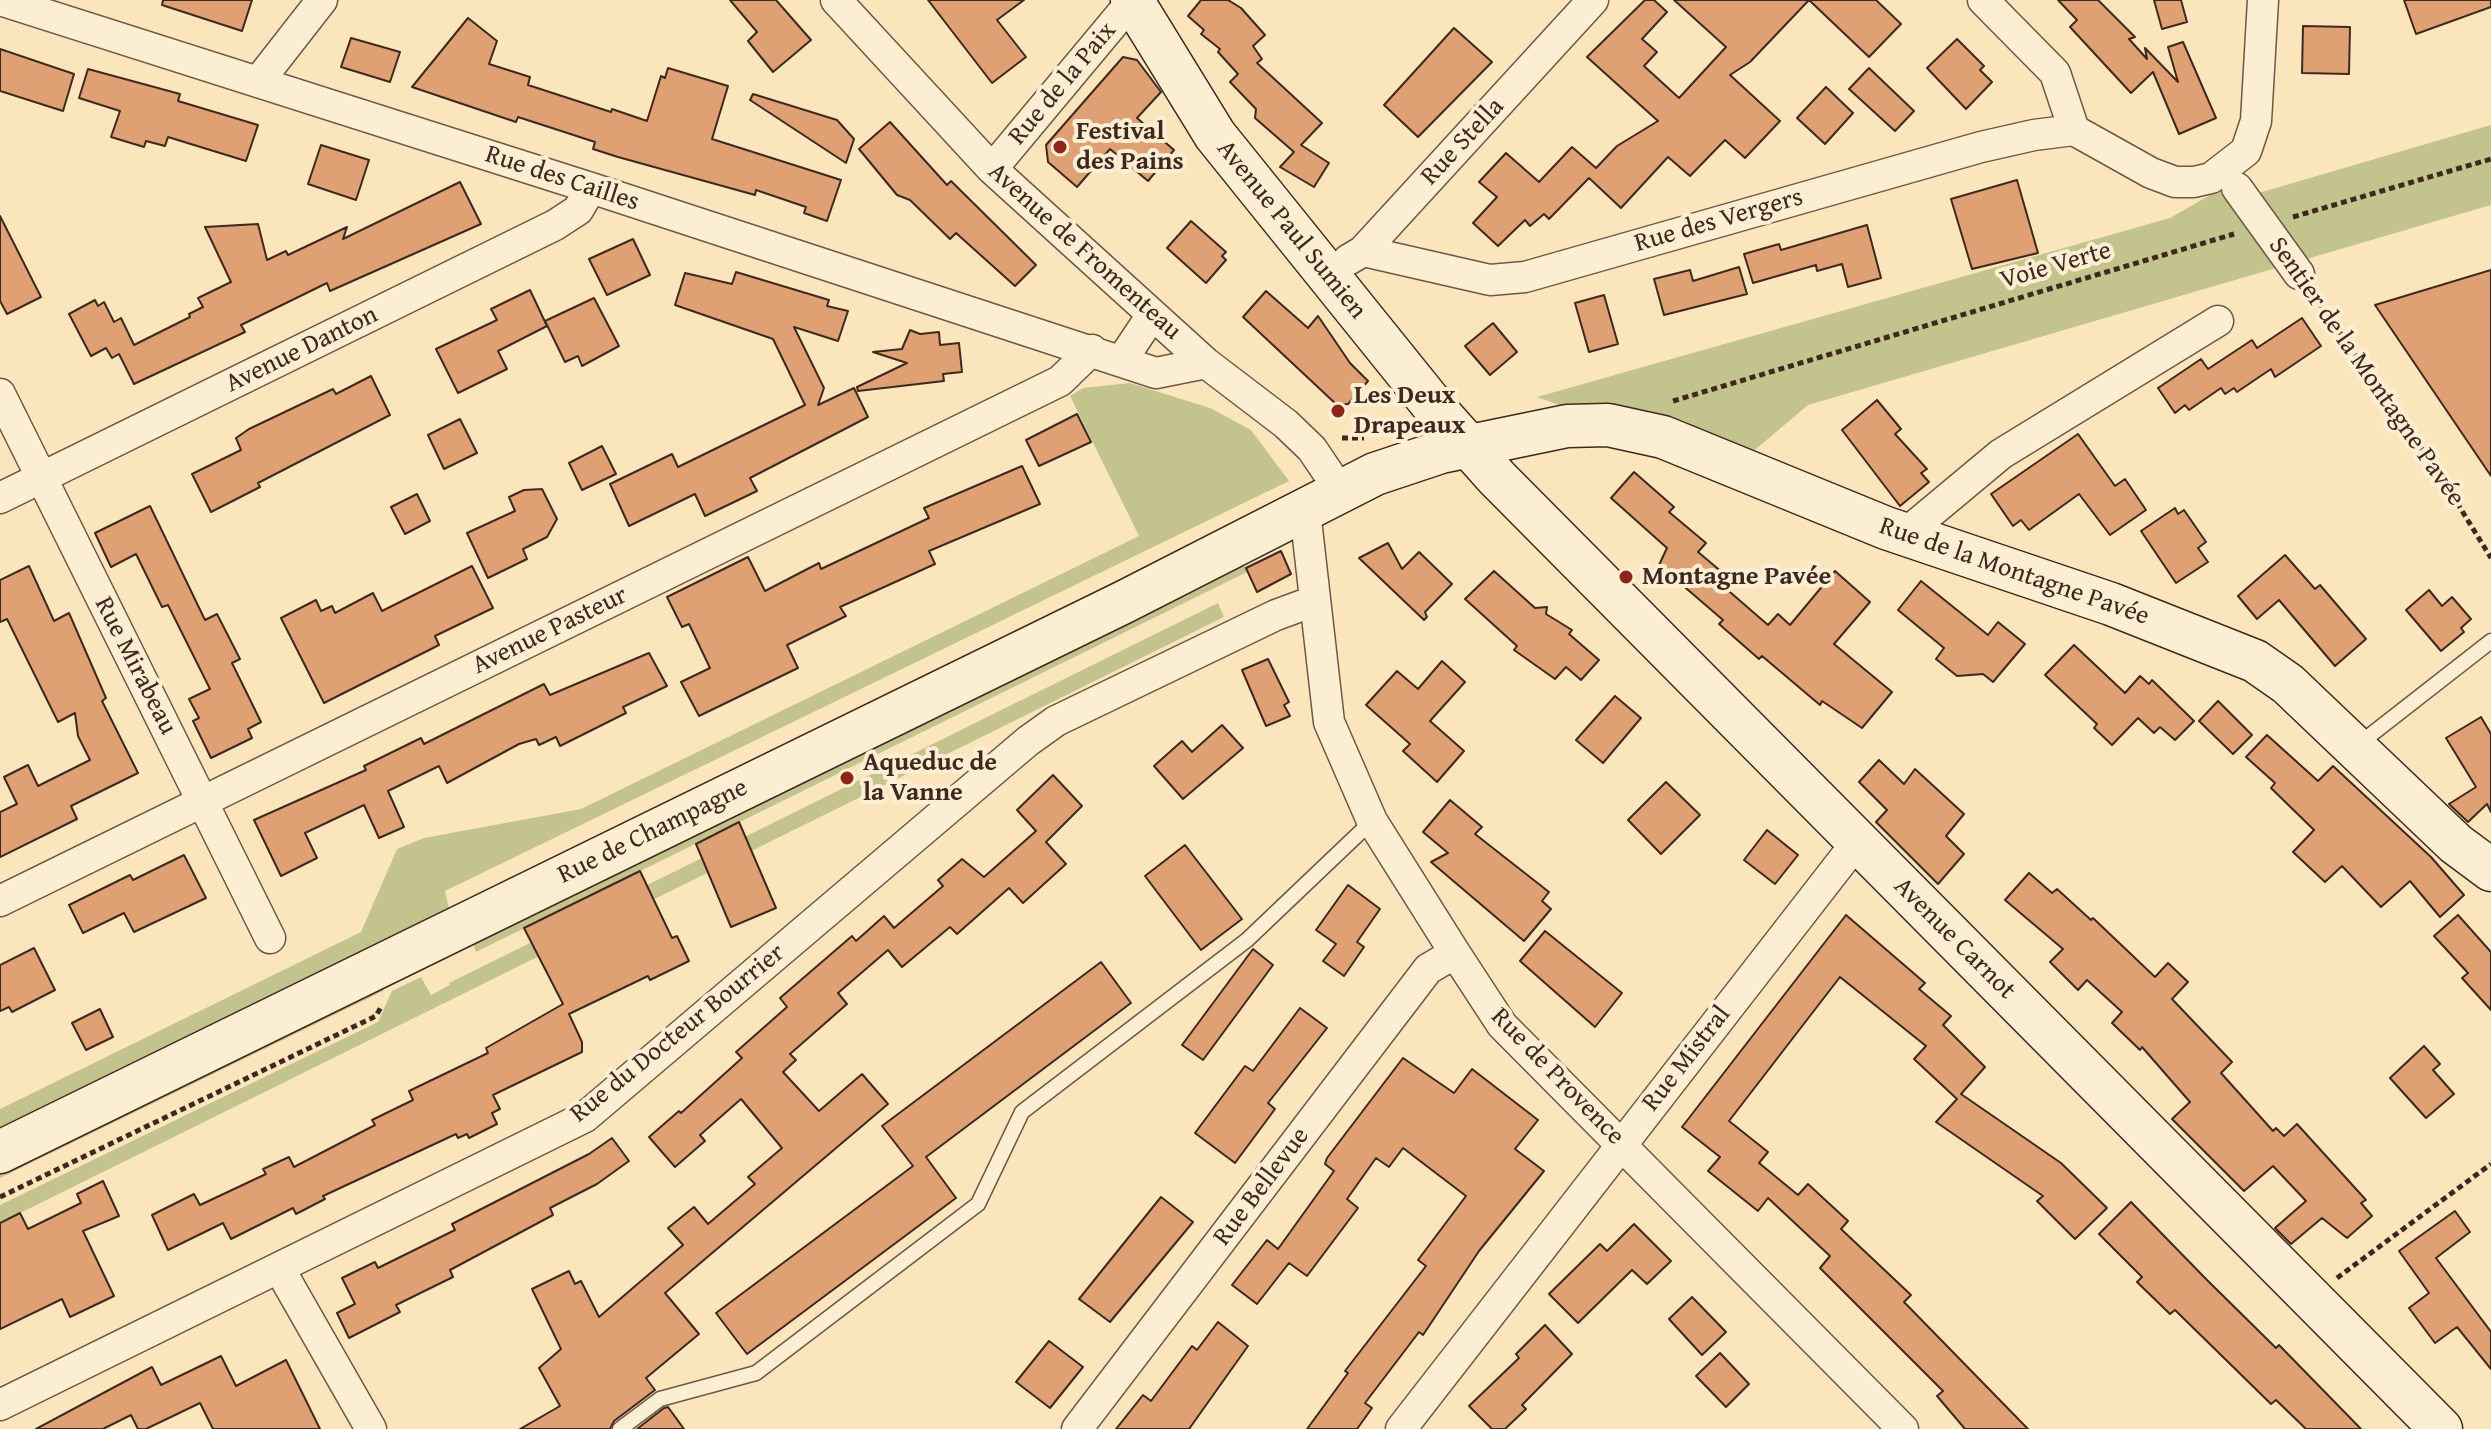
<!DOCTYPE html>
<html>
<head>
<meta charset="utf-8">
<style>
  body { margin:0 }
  canvas { display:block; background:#fbe5bc }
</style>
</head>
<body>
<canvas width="2491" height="1429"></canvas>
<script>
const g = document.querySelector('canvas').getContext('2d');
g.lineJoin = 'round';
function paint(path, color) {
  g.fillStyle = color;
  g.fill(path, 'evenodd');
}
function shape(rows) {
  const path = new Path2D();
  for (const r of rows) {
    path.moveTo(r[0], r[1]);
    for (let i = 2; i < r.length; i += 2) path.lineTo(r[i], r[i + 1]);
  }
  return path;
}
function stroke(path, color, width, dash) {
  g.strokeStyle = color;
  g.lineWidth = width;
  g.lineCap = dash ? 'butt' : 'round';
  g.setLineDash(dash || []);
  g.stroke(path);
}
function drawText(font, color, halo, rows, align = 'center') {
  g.font = font + ' "Gentium Book Plus",serif';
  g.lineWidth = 8;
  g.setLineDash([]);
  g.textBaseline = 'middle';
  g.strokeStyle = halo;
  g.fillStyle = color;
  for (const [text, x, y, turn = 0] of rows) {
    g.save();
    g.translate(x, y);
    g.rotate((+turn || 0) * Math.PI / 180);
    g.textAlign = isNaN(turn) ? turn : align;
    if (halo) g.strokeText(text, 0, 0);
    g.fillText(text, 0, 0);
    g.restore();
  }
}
paint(shape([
  [2491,125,2491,205,1808,405,1750,454,1682,420,1597,405,1559,405,1537,397,2170,218,2231,183,2245,197],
  [1130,383,1210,408,1251,430,1289,481,445,891,450,913,0,1134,0,1109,361,932,397,849,424,838,581,809,1139,536,1070,396,1083,388],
  [1241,559,1247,572,476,952,470,935],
  [1218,603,1224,617,0,1223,0,1205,378,1022,392,991,421,977,431,995,450,985,449,983],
  [385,978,383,991,0,1178,0,1167]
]), '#c3c38d');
const building = shape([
  [163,0,252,0,242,31,162,5,163,0],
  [730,0,776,0,811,40,773,72,748,41,757,32,730,0],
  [928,0,1024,0,997,20,1026,57,992,83,928,0],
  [1201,0,1228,0,1241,8,1265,35,1253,46,1262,59,1257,63,1322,123,1301,145,1329,163,1314,187,1280,167,1294,152,1255,118,1256,109,1230,82,1238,74,1218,52,1220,49,1201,34,1204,30,1188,16,1201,0],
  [1645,0,1654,0,1667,12,1642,39,1657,52,1644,66,1679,98,1726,47,1674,0,1809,0,1750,62,1730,75,1780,121,1745,158,1725,140,1690,176,1668,157,1621,208,1589,178,1549,219,1544,214,1530,226,1525,220,1498,246,1473,223,1497,197,1479,182,1506,153,1539,182,1572,147,1596,168,1617,146,1658,121,1587,57,1645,0],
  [1809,0,1876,0,1901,24,1869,57,1809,0],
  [2058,0,2098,0,2135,37,2129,39,2147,59,2145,48,2178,82,2168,47,2183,42,2216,118,2179,134,2153,72,2131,93,2070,27,2077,20,2058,0],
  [2154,0,2181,0,2187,22,2162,29,2154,0],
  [2404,0,2491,0,2491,7,2416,34,2404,0],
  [468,18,497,41,489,64,530,77,528,85,611,112,612,109,647,121,661,76,665,78,668,68,728,86,712,139,841,180,827,221,804,213,806,207,756,190,755,195,618,157,593,149,595,142,518,117,516,122,412,87,468,18],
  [2303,26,2350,27,2349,74,2302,73,2303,26],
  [1454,28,1492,62,1418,137,1384,105,1454,28],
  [351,38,400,52,390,82,341,67,351,38],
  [1957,39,1984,66,1980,70,1992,82,1966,109,1927,68,1957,39],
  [0,49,74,74,63,111,0,91,0,49],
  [1123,57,1137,60,1161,92,1137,118,1174,150,1148,181,1110,149,1077,187,1048,162,1046,145,1123,57],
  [1869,68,1914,111,1895,131,1849,89,1869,68],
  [88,69,180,94,178,101,258,125,246,161,168,137,165,146,146,141,144,147,111,137,120,111,79,98,88,69],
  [1826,87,1853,113,1825,144,1797,118,1826,87],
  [753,94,837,120,854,139,846,163,750,100,753,94],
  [890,122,947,185,951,181,1036,265,1015,286,956,233,950,239,910,200,897,195,859,149,890,122],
  [321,145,369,160,356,200,308,184,321,145],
  [2017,180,2038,253,1972,269,1951,199,2017,180],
  [460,182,481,224,330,291,327,283,241,325,245,332,134,384,119,354,112,358,106,348,91,356,69,314,95,300,98,306,104,302,114,322,121,318,134,345,190,317,189,314,203,307,198,298,231,282,205,227,258,224,267,260,286,251,288,255,347,227,343,239,460,182],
  [0,216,41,297,7,314,0,301,0,216],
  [1191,221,1226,252,1222,256,1226,260,1206,283,1167,248,1191,221],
  [1867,225,1881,278,1848,287,1842,264,1817,271,1816,265,1753,283,1744,254,1779,244,1781,250,1867,225],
  [633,239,650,275,607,295,589,259,633,239],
  [1739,267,1747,294,1664,315,1654,279,1690,270,1693,281,1739,267],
  [2491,270,2491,476,2375,305,2491,270],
  [736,272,829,300,827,306,848,311,838,341,794,327,824,388,818,405,854,388,868,417,750,478,757,491,705,516,695,494,629,526,610,484,672,454,678,467,805,405,773,339,675,305,685,273,732,284,736,272],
  [530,290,547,326,498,351,507,369,458,393,436,349,497,320,491,309,530,290],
  [1266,291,1308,328,1318,316,1350,363,1368,381,1348,404,1337,405,1243,317,1266,291],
  [1604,295,1618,344,1589,352,1575,303,1604,295],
  [594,298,619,346,582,366,578,356,565,362,545,321,594,298],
  [2302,318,2321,346,2275,377,2271,369,2237,392,2234,388,2225,394,2221,388,2189,410,2185,405,2175,413,2158,388,2201,359,2208,369,2252,340,2257,348,2302,318],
  [1493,323,1517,352,1490,375,1465,346,1493,323],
  [910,330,920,334,939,332,940,345,959,343,962,372,943,374,944,381,858,391,857,387,907,363,873,352,902,349,910,330],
  [371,376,390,415,258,483,260,487,211,512,192,474,241,450,236,438,249,429,333,389,336,394,371,376],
  [1877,400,1901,429,1895,434,1927,469,1921,473,1929,482,1900,506,1842,430,1877,400],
  [1077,414,1091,442,1039,466,1026,440,1077,414],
  [460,419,477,453,444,469,428,435,460,419],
  [2078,434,2115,486,2125,479,2146,510,2110,535,2079,494,2029,530,2021,520,2013,526,1991,494,2078,434],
  [602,446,616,474,582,490,569,463,602,446],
  [1022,466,1040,504,929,551,935,564,840,607,846,616,787,645,798,668,699,716,681,682,710,668,689,624,682,627,667,597,748,557,765,591,819,563,821,569,929,518,924,508,1022,466],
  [1634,472,1674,507,1669,512,1706,543,1698,552,1729,578,1723,586,1768,625,1778,614,1790,625,1835,571,1870,602,1834,644,1892,692,1862,728,1822,701,1820,705,1762,656,1759,659,1719,624,1723,620,1659,565,1667,548,1611,498,1634,472],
  [542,489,557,519,547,537,523,549,527,559,488,578,467,533,515,511,509,497,524,490,542,489],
  [417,494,430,521,405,534,391,507,417,494],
  [150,506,205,620,217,614,240,659,232,663,261,722,248,729,252,738,211,758,193,721,199,718,189,699,210,689,168,605,162,607,136,554,111,567,95,533,150,506],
  [2175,508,2178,514,2184,510,2206,542,2198,548,2208,562,2176,583,2141,531,2175,508],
  [1388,543,1402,569,1419,552,1452,584,1425,612,1427,617,1424,620,1359,558,1388,543],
  [1281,551,1291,574,1257,592,1246,568,1281,551],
  [2285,555,2315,589,2320,585,2366,639,2335,666,2279,600,2257,619,2238,596,2285,555],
  [29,566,54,621,69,613,106,698,102,701,138,773,71,806,77,819,0,857,0,812,17,804,4,777,28,765,38,786,90,760,78,736,75,713,58,722,7,619,0,622,0,580,29,566],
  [472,566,493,608,435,636,439,645,324,703,281,618,316,600,321,611,332,606,335,613,373,593,382,611,472,566],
  [1494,571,1535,608,1547,607,1546,614,1572,630,1569,634,1599,660,1581,680,1566,667,1555,679,1514,650,1517,646,1465,599,1494,571],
  [1921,581,1988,635,1998,622,2025,644,1993,682,1983,674,1957,676,1936,659,1944,648,1898,610,1921,581],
  [2429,590,2442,606,2452,597,2471,619,2461,628,2464,632,2441,651,2406,610,2429,590],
  [2074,645,2125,693,2140,676,2149,684,2152,680,2194,721,2175,740,2160,727,2154,733,2138,718,2112,745,2094,728,2097,724,2045,675,2074,645],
  [649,653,667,686,623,707,626,713,560,746,556,737,539,745,536,739,519,744,447,783,439,766,388,791,404,827,379,838,364,805,305,833,317,858,281,876,254,820,366,770,364,766,421,738,424,744,544,684,550,695,649,653],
  [1268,659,1289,702,1284,705,1290,716,1266,726,1242,670,1268,659],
  [1442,661,1465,682,1430,721,1464,751,1437,782,1403,751,1410,744,1366,705,1397,671,1418,689,1442,661],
  [1615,696,1641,718,1603,763,1576,740,1615,696],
  [2218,701,2252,735,2233,754,2199,721,2218,701],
  [2481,717,2491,734,2491,812,2487,804,2468,822,2449,804,2476,787,2446,738,2481,717],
  [1222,725,1243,748,1183,799,1154,766,1182,741,1192,752,1222,725],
  [2267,735,2318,781,2333,766,2431,857,2464,895,2440,917,2410,881,2381,907,2342,866,2325,882,2293,852,2314,830,2271,788,2275,783,2246,757,2267,735],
  [1879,760,1904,784,1915,769,1964,814,1946,836,1964,854,1938,884,1876,822,1887,810,1859,782,1879,760],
  [1053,775,1082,806,1046,842,1066,864,1023,903,1009,888,957,934,950,927,902,967,888,950,838,993,847,1004,790,1054,796,1060,783,1072,819,1111,862,1074,888,1104,665,1293,699,1334,646,1378,655,1390,614,1421,610,1429,520,1429,560,1406,539,1368,561,1349,532,1289,569,1271,575,1284,581,1281,599,1317,683,1245,668,1228,694,1207,708,1224,755,1184,748,1177,782,1148,741,1099,700,1135,705,1141,675,1167,649,1137,679,1111,681,1113,742,1058,736,1052,787,1007,780,998,852,936,856,941,884,916,894,928,943,886,938,880,962,859,984,877,1036,831,1017,810,1053,775],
  [1666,782,1700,815,1661,854,1628,820,1666,782],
  [1450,800,1482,827,1475,834,1549,892,1542,901,1551,909,1524,941,1431,862,1448,853,1423,832,1450,800],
  [739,822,776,908,731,927,696,844,739,822],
  [1767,830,1798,855,1775,884,1744,860,1767,830],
  [1185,845,1242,919,1201,950,1145,876,1185,845],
  [184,855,206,898,134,932,124,913,83,933,69,905,130,875,133,880,184,855],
  [640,871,672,938,677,936,689,961,650,980,648,976,569,1014,582,1042,582,1052,493,1095,500,1109,492,1113,497,1124,469,1138,467,1134,458,1138,456,1134,323,1196,325,1199,296,1214,293,1208,231,1239,223,1223,168,1250,152,1215,194,1194,200,1205,266,1174,263,1169,289,1157,294,1167,375,1125,372,1120,413,1100,409,1091,488,1053,486,1048,563,1004,524,928,640,871],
  [2029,873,2052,893,2057,889,2091,920,2093,918,2155,977,2168,963,2188,982,2172,999,2232,1062,2221,1073,2273,1131,2276,1128,2284,1136,2297,1124,2366,1200,2361,1203,2372,1216,2347,1238,2322,1218,2291,1244,2275,1228,2306,1201,2273,1166,2244,1191,2172,1119,2190,1102,2142,1047,2140,1050,2112,1023,2122,1012,2087,980,2078,990,2050,962,2063,949,2005,900,2029,873],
  [1348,885,1380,909,1357,942,1364,947,1344,976,1323,961,1336,944,1316,930,1348,885],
  [1846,915,1925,983,1919,989,1951,1016,1943,1025,1985,1067,1961,1094,2061,1163,2107,1208,2075,1239,2037,1201,2043,1196,1936,1122,1957,1099,1914,1059,1926,1046,1840,977,1729,1121,1768,1152,1759,1163,1798,1195,1808,1184,1848,1221,1841,1229,1911,1295,1904,1302,2028,1429,1965,1429,1937,1396,1943,1391,1820,1268,1830,1256,1768,1198,1758,1211,1708,1171,1720,1157,1682,1127,1846,915],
  [2458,915,2491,952,2491,1010,2462,978,2468,973,2434,936,2458,915],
  [1545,931,1622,993,1595,1027,1520,961,1545,931],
  [34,948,55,990,12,1012,9,1007,0,1011,0,965,34,948],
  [1253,949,1273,965,1203,1060,1182,1045,1253,949],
  [1101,962,1131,1003,926,1157,956,1198,747,1354,716,1313,913,1166,882,1126,1101,962],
  [1300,1008,1327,1028,1268,1103,1275,1109,1235,1163,1195,1133,1245,1066,1253,1071,1300,1008],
  [100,1009,113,1037,86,1050,72,1023,100,1009],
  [2424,1046,2440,1064,2433,1070,2454,1094,2426,1118,2390,1078,2424,1046],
  [1403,1058,1454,1093,1472,1069,1538,1120,1515,1149,1544,1171,1479,1251,1423,1335,1419,1332,1365,1403,1372,1408,1357,1429,1307,1429,1348,1373,1345,1371,1426,1266,1418,1260,1466,1196,1403,1148,1389,1167,1376,1158,1347,1199,1358,1208,1307,1276,1289,1263,1257,1304,1232,1285,1267,1240,1278,1249,1334,1171,1325,1164,1327,1158,1403,1058],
  [612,1138,629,1161,597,1184,550,1208,553,1215,450,1270,453,1277,396,1305,400,1312,349,1338,337,1313,355,1304,342,1278,375,1262,378,1268,455,1230,452,1224,589,1154,612,1138],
  [103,1181,119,1216,83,1231,114,1296,70,1317,62,1299,0,1329,0,1223,20,1213,28,1229,81,1203,77,1194,103,1181],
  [1161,1197,1193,1222,1110,1322,1079,1299,1161,1197],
  [2131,1202,2206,1279,2276,1348,2279,1345,2361,1429,2306,1429,2276,1400,2271,1404,2175,1310,2170,1314,2137,1282,2142,1277,2099,1234,2131,1202],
  [2455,1211,2470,1232,2436,1258,2491,1332,2491,1369,2457,1327,2435,1343,2409,1308,2429,1293,2399,1251,2455,1211],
  [1634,1224,1671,1261,1647,1284,1632,1270,1578,1323,1549,1294,1600,1244,1607,1251,1634,1224],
  [1692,1297,1726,1332,1702,1355,1669,1319,1692,1297],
  [1218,1322,1248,1346,1189,1429,1116,1429,1143,1395,1151,1401,1192,1346,1197,1350,1218,1322],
  [1545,1325,1572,1354,1522,1405,1526,1409,1505,1429,1492,1429,1469,1406,1519,1358,1516,1354,1545,1325],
  [1049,1341,1083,1367,1050,1408,1016,1382,1049,1341],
  [1720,1353,1749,1384,1726,1407,1696,1376,1720,1353],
  [221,1356,236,1386,286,1360,320,1429,213,1429,200,1403,146,1429,138,1429,131,1415,103,1429,36,1429,152,1367,161,1385,221,1356],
  [668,1407,684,1429,637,1429,664,1408,668,1407]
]);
paint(building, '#dfa174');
stroke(building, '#3e2820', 2);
const lane = shape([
  [2359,744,2491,641],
  [620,1429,660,1399,756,1373,978,1204,1022,1112,1247,940,1372,821]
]);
const street = shape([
  [0,0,591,188,1156,373,1206,363],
  [836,0,992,169,1206,363,1286,424,1312,449,1341,492],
  [1983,0,2055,73,2074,130,2151,173,2175,182,2194,182,2211,178,2246,151,2256,121,2263,0],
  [258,82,322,0],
  [992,169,1133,0],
  [2237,188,2299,274],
  [1363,251,1490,280,1525,277,1981,147,2034,135,2074,130],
  [1348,260,1363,251,1593,0],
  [1122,360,1152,315],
  [0,394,270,938],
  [0,498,555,225,578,210,591,188],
  [1305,511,1329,722,1372,821,1455,953,1502,1025,1903,1429],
  [1905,534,2001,454,2218,321],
  [0,901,1060,381,1092,350],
  [279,1268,371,1429],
  [0,1405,585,1117,1028,741,1056,721,1276,615,1314,601],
  [1077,1429,1428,969,1455,953],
  [1401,1429,1857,842]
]);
const secondary = shape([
  [1132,0,1215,135,1439,413,1497,478,2441,1429],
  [0,1152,1124,602,1375,474,1441,452,1567,426,1608,425,1663,437,1886,528,2111,604,2255,661,2288,684,2456,844,2491,870]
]);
stroke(lane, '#6d5747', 17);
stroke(street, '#6d5747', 33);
stroke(secondary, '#3e2820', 45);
stroke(shape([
  [2293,217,2491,159],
  [2315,297,2440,475,2491,558],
  [1673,401,2234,234],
  [1342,438,1364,438],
  [0,1197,376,1016,381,1007],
  [2337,1278,2491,1164]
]), '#3e2820', 5, [6, 4]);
stroke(lane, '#fceed3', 14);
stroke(street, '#fceed3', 30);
stroke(secondary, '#fceed3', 42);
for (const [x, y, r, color] of [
  [1060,147,8,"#8f2418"],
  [1338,411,8,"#8f2418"],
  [1626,577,8,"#8f2418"],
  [847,778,8,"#8f2418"]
]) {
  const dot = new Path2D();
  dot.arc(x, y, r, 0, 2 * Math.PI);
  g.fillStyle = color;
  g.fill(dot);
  stroke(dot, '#fceed3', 3);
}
drawText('26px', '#3e2820', '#fceed3', [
  ["Rue de la Paix",1063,84,-50],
  ["Rue Stella",1463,142,-47],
  ["Rue des Cailles",562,179,18],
  ["Rue des Vergers",1719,221,-16],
  ["Avenue Paul Sumien",1291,230,51],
  ["Avenue de Fromenteau",1084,252,42],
  ["Voie Verte",2056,266,-16],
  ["Avenue Danton",302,350,-26],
  ["Sentier de la Montagne Pavée",2366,372,55],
  ["Rue de la Montagne Pavée",2014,572,19],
  ["Avenue Pasteur",550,631,-26],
  ["Rue Mirabeau",135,666,63],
  ["Rue de Champagne",653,832,-26],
  ["Avenue Carnot",1954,939,45],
  ["Rue du Docteur Bourrier",678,1034,-39],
  ["Rue Mistral",1687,1059,-52],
  ["Rue de Provence",1557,1077,46],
  ["Rue Bellevue",1262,1187,-53]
]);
drawText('bold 26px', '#3e2820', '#fceed3', [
  ["Festival",1076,132],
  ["des Pains",1076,162],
  ["Les Deux",1354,396],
  ["Drapeaux",1354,426],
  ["Montagne Pavée",1642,577],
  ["Aqueduc de",863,763],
  ["la Vanne",863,793]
], 'left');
</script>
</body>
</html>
